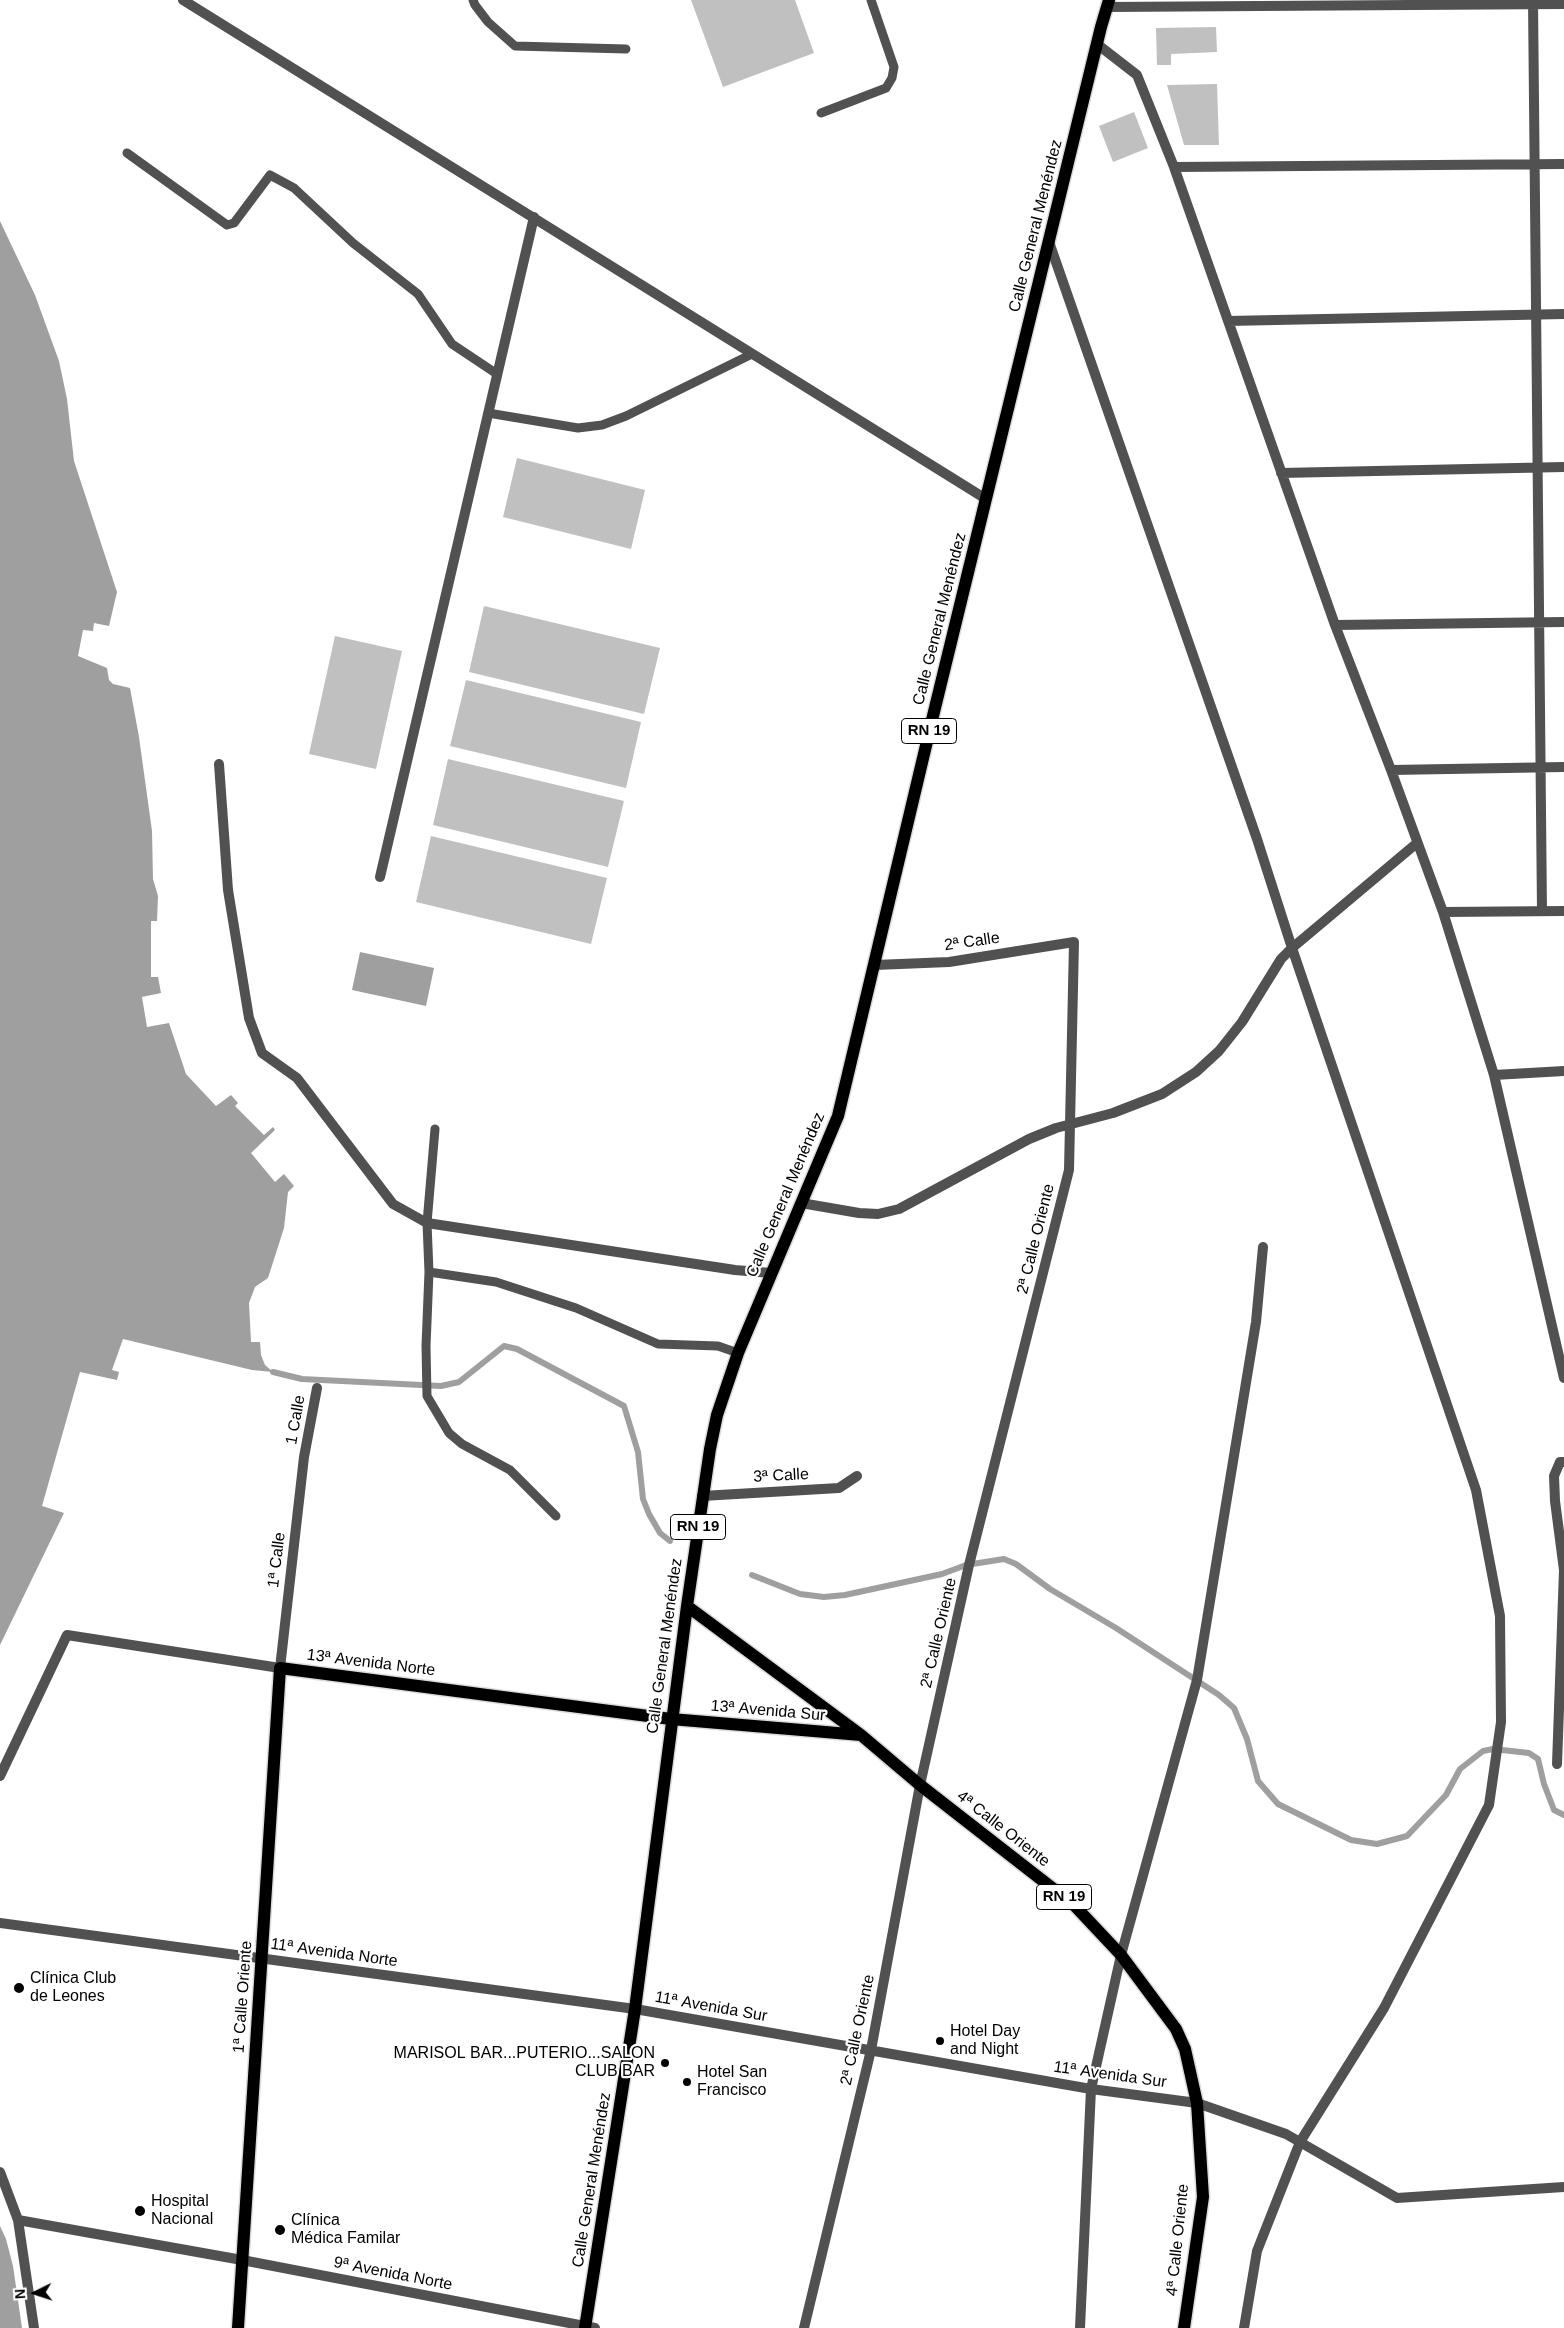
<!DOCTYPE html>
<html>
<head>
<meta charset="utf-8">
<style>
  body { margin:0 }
  #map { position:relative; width:1564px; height:2328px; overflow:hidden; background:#fff; font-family:Arial,sans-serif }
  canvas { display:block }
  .north { position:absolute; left:10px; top:2268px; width:50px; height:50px; -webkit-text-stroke:4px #fff; paint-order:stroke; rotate:266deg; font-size:14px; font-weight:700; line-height:20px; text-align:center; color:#000 }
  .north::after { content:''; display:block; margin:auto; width:18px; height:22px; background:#000; clip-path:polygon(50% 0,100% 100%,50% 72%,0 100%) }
</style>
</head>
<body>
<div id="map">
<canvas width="1564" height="2328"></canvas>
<div class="north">N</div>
</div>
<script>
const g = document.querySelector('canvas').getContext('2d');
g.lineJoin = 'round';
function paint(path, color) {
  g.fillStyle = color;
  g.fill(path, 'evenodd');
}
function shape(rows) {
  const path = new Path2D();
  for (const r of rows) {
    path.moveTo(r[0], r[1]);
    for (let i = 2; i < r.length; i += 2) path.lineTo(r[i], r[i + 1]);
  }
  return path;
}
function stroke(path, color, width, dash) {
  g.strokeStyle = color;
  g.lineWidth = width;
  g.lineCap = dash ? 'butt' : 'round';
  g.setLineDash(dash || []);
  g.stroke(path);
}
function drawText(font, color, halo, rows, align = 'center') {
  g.font = font + ' Arial,sans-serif';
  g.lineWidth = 4.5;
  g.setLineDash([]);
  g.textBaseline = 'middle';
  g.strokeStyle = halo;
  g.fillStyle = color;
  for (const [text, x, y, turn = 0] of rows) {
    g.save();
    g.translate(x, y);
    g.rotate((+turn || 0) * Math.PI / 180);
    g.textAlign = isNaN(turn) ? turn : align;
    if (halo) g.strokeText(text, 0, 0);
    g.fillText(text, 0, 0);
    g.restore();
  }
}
paint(shape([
  [0,221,35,295,59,361,67,399,74,461,117,592,109,626,94,623,93,631,83,630,78,656,107,668,109,680,113,684,130,688,139,737,152,831,153,879,158,896,157,921,151,921,151,977,158,977,161,993,142,997,147,1027,169,1023,186,1074,216,1106,231,1095,238,1103,235,1106,264,1135,273,1127,275,1130,251,1153,275,1182,284,1174,294,1186,288,1192,284,1228,268,1278,255,1287,249,1303,251,1342,260,1342,261,1355,265,1365,273,1372,252,1370,123,1339,112,1370,119,1372,117,1380,80,1372,42,1506,64,1513,0,1645],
  [360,952,434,968,426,1006,352,990],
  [0,2226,6,2239,13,2266,22,2328,0,2328]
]), '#9f9f9f');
stroke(shape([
  [273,1372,302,1379,441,1386,459,1382,504,1346,517,1349,624,1406,638,1452,643,1499,649,1514,660,1533,670,1541],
  [752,1575,800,1594,824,1597,845,1595,942,1574,966,1565,1004,1559,1016,1564,1050,1589,1116,1628,1219,1695,1234,1708,1247,1739,1258,1781,1278,1804,1351,1840,1377,1844,1407,1836,1446,1795,1460,1769,1483,1751,1493,1749,1529,1753,1538,1759,1544,1784,1554,1810,1564,1815]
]), '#9f9f9f', 6);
paint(shape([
  [691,0,795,0,814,53,723,87],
  [1216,27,1217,52,1171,54,1171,65,1157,65,1156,28],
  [1217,84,1219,145,1184,145,1167,85],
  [1134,112,1148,148,1113,162,1099,126],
  [517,458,645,490,631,549,503,517],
  [484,606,660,648,644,714,469,672],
  [335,636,402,651,376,769,309,754],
  [466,680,641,722,626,788,450,746],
  [448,759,624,801,608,867,433,825],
  [431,836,607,878,591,944,416,902]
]), '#c0c0c0');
const primary = shape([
  [687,1606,861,1735,920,1785,1074,1905,1121,1955,1176,2029,1185,2049,1197,2103,1203,2197,1184,2328],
  [238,2328,280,1668,671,1719,861,1735],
  [585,2328,635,2009,687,1606,710,1449,717,1415,738,1353,838,1116,933,716,1101,27,1109,0]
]);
stroke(primary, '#dbdbdb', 15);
stroke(shape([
  [473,0,475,5,488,22,515,46,626,49],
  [821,113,886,88,892,78,894,67,871,0],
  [127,153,227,225,234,223,270,175,294,188,353,243,418,294,452,344,497,374],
  [488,413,578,428,602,425,626,416,752,354],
  [435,1129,427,1223,429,1272,426,1346,427,1396,449,1433,462,1444,510,1470,556,1516],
  [429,1272,496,1282,576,1308,658,1344,718,1346,738,1353]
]), '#515151', 9);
stroke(shape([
  [183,0,986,499],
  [1533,0,1542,911],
  [1107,7,1564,4],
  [1097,44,1137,75,1174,167,1335,625,1391,770,1443,912,1494,1075,1564,1378],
  [1174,167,1564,164],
  [1049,242,1257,839,1292,948,1476,1490,1500,1616,1501,1722,1489,1805,1384,2008,1300,2142,1257,2251,1244,2328],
  [1228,321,1564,314],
  [1281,473,1564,467],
  [1335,625,1564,622],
  [219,764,228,890,249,1018,262,1053,297,1078,393,1204,427,1223,735,1270,771,1273],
  [1391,770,1564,767],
  [380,877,534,217],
  [1443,912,1564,911],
  [1494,1075,1564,1071],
  [801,1203,859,1213,878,1214,899,1209,1029,1139,1056,1128,1113,1113,1162,1094,1196,1072,1219,1051,1242,1022,1281,959,1292,948,1417,843],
  [702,1496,839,1488,857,1476],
  [1557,1764,1564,1570,1555,1501,1554,1476,1560,1462,1564,1462],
  [0,1776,67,1635,280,1668,304,1457,317,1388],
  [0,1923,635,2009,1091,2089,1197,2103,1286,2134,1397,2198,1564,2187],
  [0,2172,18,2220,34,2328],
  [18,2220,242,2260,595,2328],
  [804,2328,871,2050,920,1785,969,1565,1069,1170,1074,942,949,962,875,965],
  [1080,2328,1091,2089,1121,1955,1197,1680,1256,1322,1263,1247]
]), '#515151', 10);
stroke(primary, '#000', 12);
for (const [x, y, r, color] of [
  [19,1988,6,"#000"],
  [940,2041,5,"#000"],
  [665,2063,5,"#000"],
  [687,2082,5,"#000"],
  [140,2211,6,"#000"],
  [280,2230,6,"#000"]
]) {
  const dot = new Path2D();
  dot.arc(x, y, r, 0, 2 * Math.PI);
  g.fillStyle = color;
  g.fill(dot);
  stroke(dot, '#fff', 2);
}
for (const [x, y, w] of [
  [929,731,55],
  [698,1527,55],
  [1064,1897,55]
]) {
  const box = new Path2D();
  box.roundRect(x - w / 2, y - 12.5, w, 25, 4);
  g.fillStyle = '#fff';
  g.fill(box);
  stroke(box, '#000', 1);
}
drawText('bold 15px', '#000', null, [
  ["RN 19",929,731],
  ["RN 19",698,1527],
  ["RN 19",1064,1897]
]);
drawText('16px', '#000', '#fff', [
  ["Calle General Menéndez",1036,226,-76],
  ["Calle General Menéndez",940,619,-76],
  ["2ª Calle",972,942,-8],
  ["Calle General Menéndez",786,1195,-67],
  ["2ª Calle Oriente",1036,1239,-76],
  ["1 Calle",296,1420,-80],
  ["3ª Calle",781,1476,-3],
  ["1ª Calle",277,1560,-83],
  ["2ª Calle Oriente",939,1633,-77],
  ["Calle General Menéndez",665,1646,-82],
  ["13ª Avenida Norte",371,1663,7],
  ["13ª Avenida Sur",768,1711,5],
  ["4ª Calle Oriente",1003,1829,38],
  ["11ª Avenida Norte",334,1953,8],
  ["1ª Calle Oriente",243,1997,-86],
  ["11ª Avenida Sur",711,2007,10],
  ["2ª Calle Oriente",858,2030,-78],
  ["11ª Avenida Sur",1110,2075,8],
  ["Calle General Menéndez",592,2180,-81],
  ["4ª Calle Oriente",1178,2240,-84],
  ["9ª Avenida Norte",393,2274,11]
]);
drawText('16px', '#000', '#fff', [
  ["Clínica Club",30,1979],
  ["de Leones",30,1997],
  ["Hotel Day",950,2032],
  ["and Night",950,2050],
  ["MARISOL BAR...PUTERIO...SALON",655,2054,"right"],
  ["CLUB BAR",655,2072,"right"],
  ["Hotel San",697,2073],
  ["Francisco",697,2091],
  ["Hospital",151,2202],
  ["Nacional",151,2220],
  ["Clínica",291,2221],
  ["Médica Familar",291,2239]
], 'left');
</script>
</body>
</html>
